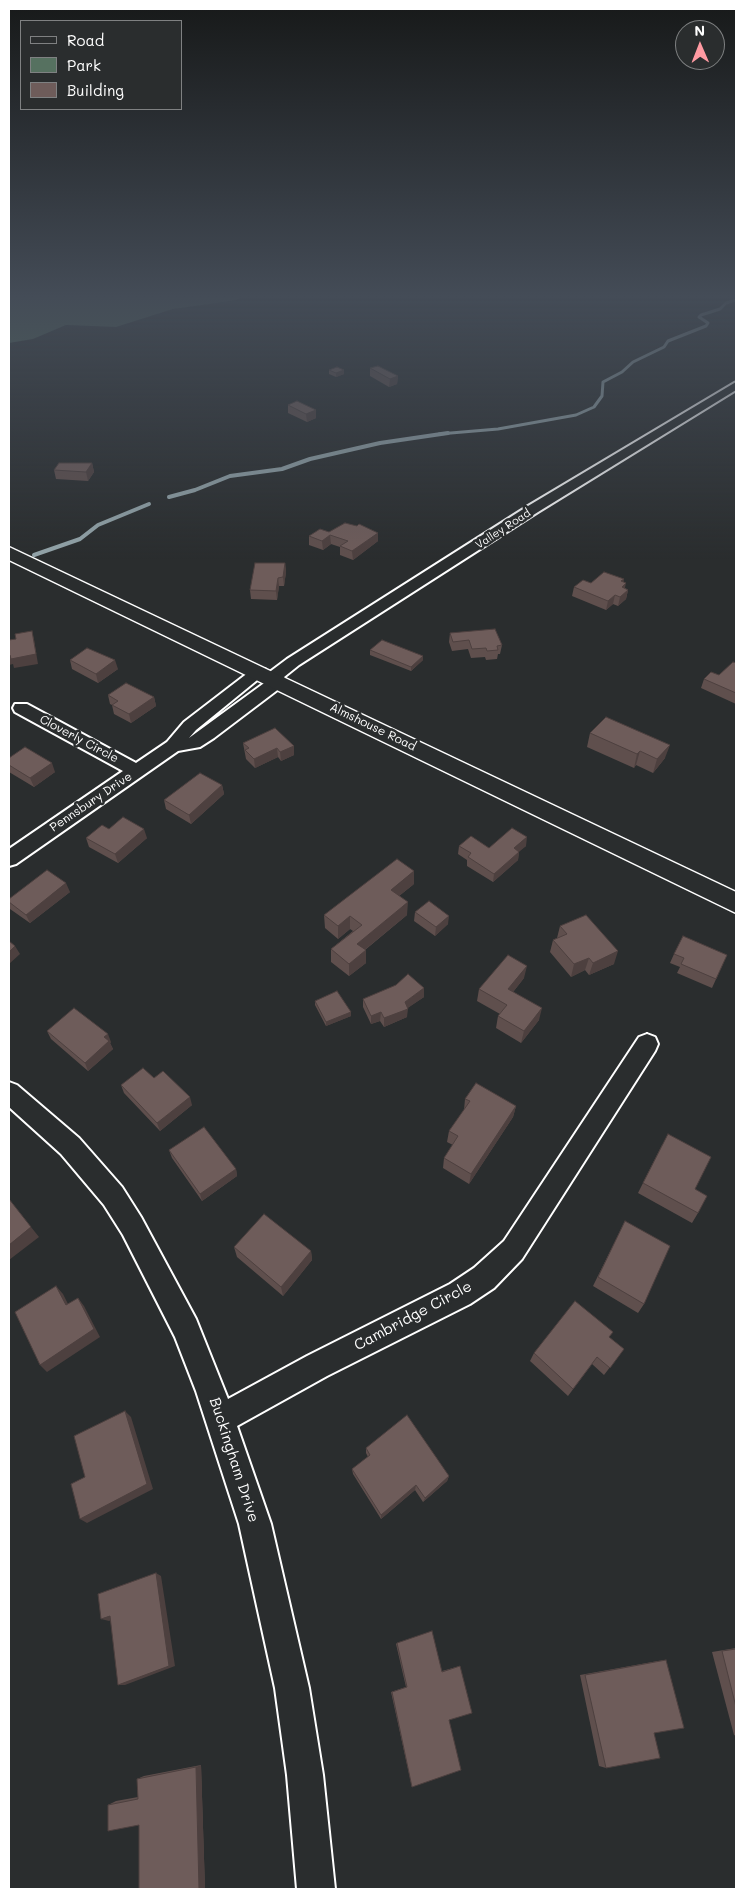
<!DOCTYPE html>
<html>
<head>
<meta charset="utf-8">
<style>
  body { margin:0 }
  #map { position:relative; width:745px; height:1898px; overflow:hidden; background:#2a2d2e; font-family:Mali,sans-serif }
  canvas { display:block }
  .frame { position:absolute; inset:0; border:10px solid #fff; pointer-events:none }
  .legend { position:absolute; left:20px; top:20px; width:162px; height:90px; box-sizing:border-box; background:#2a2d2e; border:1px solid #7f8182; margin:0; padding:6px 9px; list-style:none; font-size:15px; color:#fff }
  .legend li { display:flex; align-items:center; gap:10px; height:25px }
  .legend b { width:25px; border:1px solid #7f8182 }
  .north { position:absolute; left:675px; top:20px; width:50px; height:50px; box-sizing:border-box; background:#2a2d2e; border:1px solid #7f8182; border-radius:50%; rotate:359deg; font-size:14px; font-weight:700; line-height:20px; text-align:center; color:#fff }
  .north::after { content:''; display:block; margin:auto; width:18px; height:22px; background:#ff9aa2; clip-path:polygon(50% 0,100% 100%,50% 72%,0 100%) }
</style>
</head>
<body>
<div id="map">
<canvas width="745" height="1898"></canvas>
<div class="frame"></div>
<ul class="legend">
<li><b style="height:6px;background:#2a2d2e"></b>Road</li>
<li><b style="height:14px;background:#567160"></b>Park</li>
<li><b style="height:14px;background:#6e5c5a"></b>Building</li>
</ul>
<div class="north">N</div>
</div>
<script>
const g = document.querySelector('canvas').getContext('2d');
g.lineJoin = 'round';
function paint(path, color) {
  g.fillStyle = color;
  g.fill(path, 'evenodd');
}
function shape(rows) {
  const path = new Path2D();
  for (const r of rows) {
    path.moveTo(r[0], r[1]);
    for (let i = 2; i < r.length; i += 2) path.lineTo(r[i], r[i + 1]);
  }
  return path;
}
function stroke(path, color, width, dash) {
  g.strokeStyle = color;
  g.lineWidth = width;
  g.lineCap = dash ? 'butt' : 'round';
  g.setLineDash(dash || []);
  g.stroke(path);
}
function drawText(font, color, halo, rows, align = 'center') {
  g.font = font + ' Mali,sans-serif';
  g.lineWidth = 5;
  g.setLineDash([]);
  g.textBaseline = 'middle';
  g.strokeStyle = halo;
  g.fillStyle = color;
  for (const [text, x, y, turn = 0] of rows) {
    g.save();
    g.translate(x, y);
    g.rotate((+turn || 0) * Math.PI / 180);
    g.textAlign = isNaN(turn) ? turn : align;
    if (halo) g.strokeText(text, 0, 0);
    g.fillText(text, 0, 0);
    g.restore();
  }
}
paint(shape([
  [9,294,254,294,231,301,173,309,116,327,66,325,33,339,9,343]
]), '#567160');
stroke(shape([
  [439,434,498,429,576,415,594,407,602,396,603,382,622,372,633,362,664,347,668,341,706,326,708,323,699,317,701,315,720,309,726,303,736,300]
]), '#93a4a9', 3);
stroke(shape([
  [169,497,195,490,230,476,282,469,310,459,380,443,448,433],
  [34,555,80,539,98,525,149,504]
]), '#93a4a9', 4);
const minor = shape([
  [736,382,736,390,538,512,299,665,284,677,286,681,284,685,214,738,200,747,178,751,16,864,9,866,9,849,123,771,15,712,13,708,15,704,27,704,136,763,167,742,184,722,253,669,265,669,267,672,196,730,189,738,267,681,265,678,267,674,287,659,528,506,736,382],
  [647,1034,655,1037,658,1044,655,1051,522,1259,494,1288,470,1304,327,1376,237,1426,271,1524,309,1688,323,1775,335,1889,297,1889,287,1775,275,1688,239,1524,196,1391,175,1337,123,1235,104,1205,61,1154,9,1107,9,1082,17,1085,79,1138,122,1187,141,1217,196,1319,228,1399,307,1356,450,1284,474,1268,504,1241,639,1037,647,1034]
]);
const secondary = shape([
  [9,547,736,892,736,913,9,560,9,547]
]);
stroke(minor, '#fff', 4);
stroke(secondary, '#fff', 3);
paint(minor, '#2a2d2e');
paint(secondary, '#2a2d2e');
paint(shape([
  [370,368,398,376,397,384,389,387,370,376],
  [329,370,344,370,344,374,336,377,329,374],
  [288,405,316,410,316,418,307,422,288,413],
  [92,463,94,472,88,481,56,479,54,470],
  [329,532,378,541,353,560,340,555,340,547,331,544,323,550,309,545,309,536],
  [285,563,286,572,284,586,279,586,277,600,251,599,250,590],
  [624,582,625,588,628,590,626,599,618,606,613,604,606,610,572,596,574,587,591,583],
  [450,633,502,645,500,654,498,654,497,659,486,660,485,657,471,658,468,649,452,651,449,642],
  [370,650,423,656,423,660,411,671,370,655],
  [70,660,118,669,98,683,72,669],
  [736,663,736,704,701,688,704,679,719,675],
  [108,695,154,697,156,706,131,723,114,714,112,705,110,704],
  [590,733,665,758,653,773,636,765,634,768,587,747],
  [243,743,294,746,294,755,281,761,278,757,255,768,246,759],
  [9,758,55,772,34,787,9,772],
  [222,785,224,794,191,824,166,809,164,800],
  [109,829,147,838,118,863,89,847,86,838],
  [459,846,489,848,526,846,519,851,518,860,493,882,467,866,467,860,458,854],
  [414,884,399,896,407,915,365,950,366,963,349,976,331,962,331,949,353,931,350,929,338,939,325,928,324,915],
  [70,892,30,923,10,909,9,906,9,899],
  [415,912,448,924,435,936,414,921],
  [560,926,614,964,589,975,585,970,571,977,550,952,553,940,557,938],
  [674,954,727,955,712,988,677,973,680,967,670,963],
  [524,978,513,992,539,1020,521,1043,496,1028,498,1016,500,1014,477,1001,479,989],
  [424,988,424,997,407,1008,407,1017,384,1027,380,1021,371,1024,363,1007,363,999],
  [315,1001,351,1012,351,1016,326,1026,315,1005],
  [47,1031,111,1042,110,1043,113,1049,88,1071,51,1039],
  [154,1078,192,1105,160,1131,124,1093,121,1085],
  [465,1099,516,1106,513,1117,469,1184,443,1168,444,1158,453,1145,447,1142,449,1131,464,1110],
  [662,1145,695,1189,698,1213,692,1223,638,1193],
  [169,1150,236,1169,237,1176,202,1201,172,1158],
  [625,1221,644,1304,638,1313,593,1286],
  [234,1247,311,1251,312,1260,283,1296,237,1257],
  [609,1337,624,1349,604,1375,592,1364,568,1396,530,1361,534,1353],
  [366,1448,449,1476,447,1481,423,1502,415,1490,381,1519,353,1474,352,1469,368,1457,366,1453],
  [397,1643,442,1671,460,1666,449,1720,412,1787,391,1692,406,1687,396,1644],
  [736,1648,736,1736,734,1735,712,1652],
  [666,1660,654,1733,606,1768,599,1766,580,1675,658,1661],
  [201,1765,205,1889,139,1889,139,1825,108,1805,116,1801,138,1797,137,1779,144,1776]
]), '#5f4f4d');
paint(shape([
  [344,370,344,374,336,377,336,373],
  [398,376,397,384,389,387,390,379],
  [316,410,316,418,307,422,306,414],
  [92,463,94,472,88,481,86,472],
  [378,533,378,541,353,560,352,551],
  [330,535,331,544,323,550,322,541],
  [285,563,286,572,284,586,283,577],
  [278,578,279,586,277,600,276,591],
  [624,579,623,586,626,583,624,592,621,589,621,581],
  [628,590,626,599,618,606,620,597],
  [615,595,613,604,606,610,608,601],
  [32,631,34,640,38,664,14,668,13,664,9,665,9,655],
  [423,656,423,660,411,671,411,667],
  [115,660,118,669,98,683,96,674],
  [154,697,156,706,131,723,129,714],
  [670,745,665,758,653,773,657,759],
  [294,746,294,755,281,761,280,752],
  [277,748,278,757,255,768,254,759],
  [640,751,636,765,634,768,637,754],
  [52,763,55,772,34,787,30,778],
  [222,785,224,794,191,824,189,815],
  [144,829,147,838,118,863,115,854],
  [527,837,526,846,513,857,514,848],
  [519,852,518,860,493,882,494,874],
  [414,871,414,884,390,903,391,890],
  [66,883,70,892,30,923,26,915],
  [408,902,407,915,357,956,357,944],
  [350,916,350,929,338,939,338,926],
  [449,916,448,924,435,936,436,927],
  [15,946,20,954,9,964,9,952],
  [366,950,366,963,349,976,349,964],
  [618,951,614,964,589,975,593,963],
  [589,958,585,970,571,977,574,964],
  [527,966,524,978,506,1001,508,989],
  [424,988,424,997,405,1010,408,1009,407,1017,384,1027,384,1018,405,1002],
  [542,1008,539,1020,521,1043,524,1031],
  [351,1012,351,1016,326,1026,326,1022],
  [381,1012,380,1021,371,1024,371,1016],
  [108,1034,111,1042,110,1043,113,1049,88,1071,85,1063,104,1037],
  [190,1097,192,1105,160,1131,157,1123],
  [516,1106,513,1117,469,1184,471,1174],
  [236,1169,237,1176,202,1201,200,1194],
  [31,1227,39,1237,9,1260,9,1245],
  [311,1251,312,1260,283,1296,281,1287],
  [56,1286,63,1294,73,1314,66,1305],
  [78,1298,84,1306,100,1337,47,1372,40,1365],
  [125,1411,131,1417,153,1489,87,1523,80,1519],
  [449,1476,447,1481,423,1502,425,1498],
  [416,1485,415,1490,381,1519,381,1515],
  [156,1573,161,1576,175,1666,125,1685,118,1685],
  [110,1616,117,1618,109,1621,101,1619],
  [201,1765,205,1889,199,1889,196,1767]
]), '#4d403f');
const building = shape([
  [378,366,398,376,390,379,370,368,378,366],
  [337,367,344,370,336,373,329,370,337,367],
  [297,401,316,410,306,414,288,405,297,401],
  [59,463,92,463,86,472,54,470,59,463],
  [345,523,357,526,359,524,378,533,352,551,340,546,348,541,330,535,322,541,309,536,320,529,329,532,345,523],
  [255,563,285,563,283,577,278,578,276,591,250,590,255,563],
  [604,572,624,579,621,581,626,583,622,587,628,590,620,597,615,595,608,601,574,587,583,580,591,583,604,572],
  [495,629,502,645,497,646,498,650,487,651,486,648,472,649,469,640,453,642,450,633,495,629],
  [32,631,36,654,11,659,10,655,9,655,9,640,16,639,15,634,32,631],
  [382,640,423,656,411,667,370,650,382,640],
  [87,648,115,660,96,674,70,660,87,648],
  [733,662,736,663,736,693,704,679,711,672,719,675,733,662],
  [126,683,154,697,129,714,112,705,118,701,108,695,126,683],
  [606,717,670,745,657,759,640,751,637,754,590,733,606,717],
  [275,728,294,746,280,752,277,748,254,759,245,750,249,748,243,743,275,728],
  [25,747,52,763,30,778,9,765,9,758,25,747],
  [200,773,222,785,189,815,164,800,200,773],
  [123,817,144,829,115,854,86,838,102,825,109,829,123,817],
  [512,828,527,837,514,848,519,852,494,874,468,857,471,853,459,846,471,836,489,848,512,828],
  [397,859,414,871,391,890,408,902,357,944,366,950,349,964,331,949,362,925,350,916,338,926,324,915,397,859],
  [47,870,66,883,26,915,9,902,9,899,47,870],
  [429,901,449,916,436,927,415,912,429,901],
  [586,915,618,951,593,963,589,958,574,964,553,940,567,934,560,926,586,915],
  [683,936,727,955,716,979,681,964,684,958,674,954,683,936],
  [9,941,15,946,9,952,9,941],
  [508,955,527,966,508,989,542,1008,524,1031,498,1016,507,1005,479,989,508,955],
  [408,974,424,988,405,1002,408,1009,384,1018,381,1012,371,1016,363,999,396,985,408,974],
  [337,991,351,1012,326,1022,315,1001,337,991],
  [74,1008,108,1034,104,1037,109,1041,85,1063,47,1031,74,1008],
  [143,1068,154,1078,163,1071,190,1097,157,1123,121,1085,143,1068],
  [476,1083,516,1106,471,1174,444,1158,458,1136,449,1131,470,1101,465,1099,476,1083],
  [204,1127,236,1169,200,1194,169,1150,204,1127],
  [668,1134,711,1157,695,1189,707,1196,698,1213,643,1183,668,1134],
  [9,1199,31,1227,9,1245,9,1199],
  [264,1214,311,1251,281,1287,234,1247,264,1214],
  [625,1221,670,1246,644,1304,598,1277,625,1221],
  [56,1286,66,1305,78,1298,94,1329,40,1365,15,1312,56,1286],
  [575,1301,613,1332,609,1337,624,1349,610,1368,597,1357,573,1389,534,1353,575,1301],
  [125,1411,147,1484,80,1519,71,1484,85,1477,74,1436,125,1411],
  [407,1415,449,1476,425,1498,416,1485,381,1515,352,1469,370,1455,366,1448,407,1415],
  [156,1573,169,1666,118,1685,110,1616,101,1619,98,1594,156,1573],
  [432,1631,442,1672,460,1666,472,1713,449,1720,461,1770,412,1787,392,1692,407,1687,397,1643,432,1631],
  [736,1649,736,1707,722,1651,736,1649],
  [666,1660,684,1728,654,1733,660,1758,606,1768,585,1675,666,1660],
  [196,1767,199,1889,139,1889,139,1825,108,1831,108,1805,138,1799,137,1779,196,1767]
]);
paint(building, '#6e5c5a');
stroke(building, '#4d403f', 1);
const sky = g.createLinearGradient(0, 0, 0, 560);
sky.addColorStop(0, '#171919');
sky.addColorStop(0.53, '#444c57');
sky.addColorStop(1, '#444c5700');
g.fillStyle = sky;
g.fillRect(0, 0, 745, 560);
drawText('11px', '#fff', '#2a2d2e', [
  ["Valley Road",503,529,-33]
]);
drawText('12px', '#fff', '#2a2d2e', [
  ["Almshouse Road",373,727,26],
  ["Cloverly Circle",79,739,28],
  ["Pennsbury Drive",91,802,-34]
]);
drawText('15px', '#fff', '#2a2d2e', [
  ["Cambridge Circle",413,1316,-28],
  ["Buckingham Drive",234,1460,72]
]);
</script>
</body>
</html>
